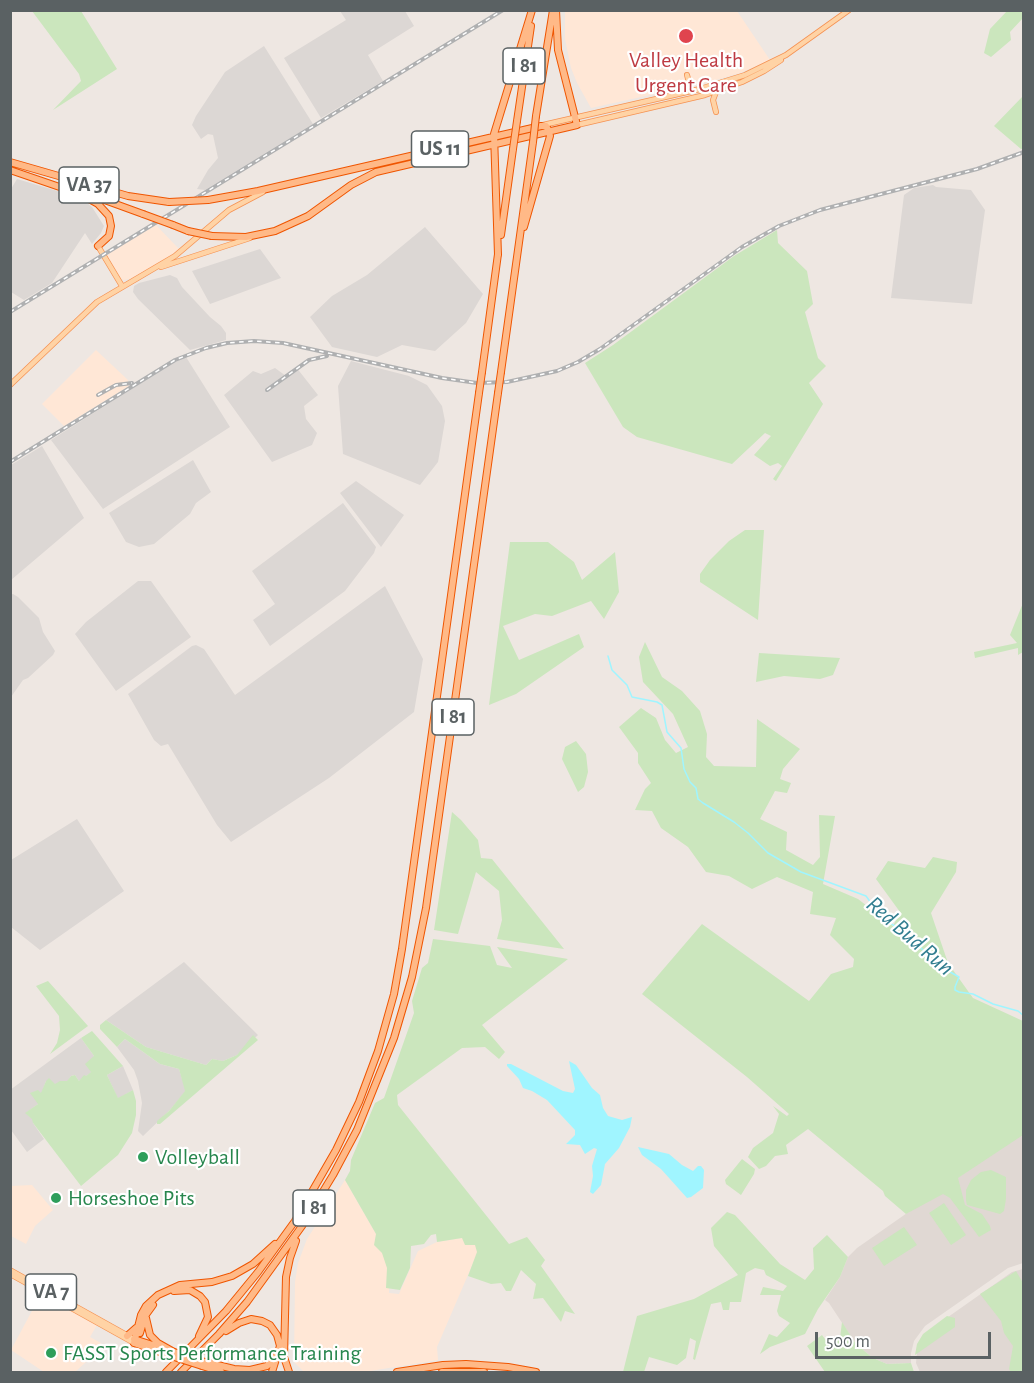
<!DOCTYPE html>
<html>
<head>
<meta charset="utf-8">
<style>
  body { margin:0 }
  #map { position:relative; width:1034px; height:1383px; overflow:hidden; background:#eee7e2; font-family:"Alegreya Sans",sans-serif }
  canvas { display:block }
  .frame { position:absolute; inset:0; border:12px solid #5a6163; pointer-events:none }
  .scale { position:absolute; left:815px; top:1332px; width:176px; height:27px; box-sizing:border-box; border:3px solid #5a6163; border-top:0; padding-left:8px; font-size:18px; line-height:21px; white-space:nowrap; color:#5a6163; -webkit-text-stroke:4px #fff; paint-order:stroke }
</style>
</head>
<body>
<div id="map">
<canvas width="1034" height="1383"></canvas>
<div class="frame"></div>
<div class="scale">500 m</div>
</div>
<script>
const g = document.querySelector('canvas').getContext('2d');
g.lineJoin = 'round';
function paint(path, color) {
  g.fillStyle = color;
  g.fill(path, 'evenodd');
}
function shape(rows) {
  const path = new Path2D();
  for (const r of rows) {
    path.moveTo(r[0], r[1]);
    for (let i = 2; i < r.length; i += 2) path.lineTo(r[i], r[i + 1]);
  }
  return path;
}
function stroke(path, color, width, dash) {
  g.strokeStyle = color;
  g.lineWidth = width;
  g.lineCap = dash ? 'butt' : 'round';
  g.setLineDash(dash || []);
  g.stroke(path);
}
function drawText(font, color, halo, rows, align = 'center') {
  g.font = font + ' "Alegreya Sans",sans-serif';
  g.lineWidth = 4.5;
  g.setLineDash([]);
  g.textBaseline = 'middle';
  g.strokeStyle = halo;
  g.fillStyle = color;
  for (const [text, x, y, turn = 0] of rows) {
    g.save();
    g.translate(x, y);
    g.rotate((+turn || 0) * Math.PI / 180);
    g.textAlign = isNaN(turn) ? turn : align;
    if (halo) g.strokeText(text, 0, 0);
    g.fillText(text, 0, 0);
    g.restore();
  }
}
paint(shape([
  [565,11,737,11,770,60,740,73,709,82,591,108,577,83,571,68,565,39],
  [156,225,179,249,168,258,130,279,123,280,118,277,106,255],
  [96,350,128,380,129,386,64,426,42,404],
  [345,1180,379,1239,390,1265,389,1293,399,1294,418,1251,437,1242,462,1238,480,1247,437,1347,438,1360,364,1372,304,1372,294,1362,295,1282,298,1263,307,1239],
  [32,1185,53,1210,35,1226,26,1244,11,1236,11,1186],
  [41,1294,97,1325,90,1337,101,1343,96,1353,75,1372,44,1372,11,1350]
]), '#ffe7d6');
paint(shape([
  [340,11,405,11,414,26,368,55,383,81,321,118,284,58,346,20],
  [264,46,313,124,205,190,197,189,208,170,218,158,213,135,208,134,201,139,192,125,196,116,225,72],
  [17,179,81,198,92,207,104,226,101,233,92,244,85,233,52,283,24,300,11,292,11,189],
  [933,185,936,187,971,190,985,210,972,304,891,298,904,195,914,188],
  [425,227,483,294,466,323,435,351,402,345,377,357,332,347,310,317,332,296,367,275],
  [260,249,281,278,210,304,192,271],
  [170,275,177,278,182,287,210,317,221,326,226,333,226,340,190,350,138,299,133,292,134,286,139,283],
  [186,357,230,427,103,509,51,440,177,360],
  [351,361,409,376,427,385,442,406,445,421,438,462,420,485,343,454,338,386],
  [296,367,318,395,304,406,306,419,317,433,312,445,272,462,224,395,253,371,261,374,275,368,286,376],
  [42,446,84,518,11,580,11,465],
  [193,460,211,492,196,503,190,514,154,544,139,547,126,542,109,513],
  [356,481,404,515,381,547,340,493],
  [343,503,376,547,374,553,345,591,270,646,253,620,275,604,252,571],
  [138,581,151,581,191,637,116,691,75,634,86,622],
  [385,586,423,659,414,712,329,778,231,842,217,825,168,744,161,746,154,740,128,694,192,646,196,645,204,649,235,695],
  [13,594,18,597,39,618,43,632,55,651,53,655,28,678,23,680,11,697,10,595],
  [77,819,124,891,40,950,11,927,11,860],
  [184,962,258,1035,237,1055,223,1061,212,1059,206,1065,146,1047,106,1020],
  [81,1038,94,1056,92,1072,79,1081,75,1075,71,1076,67,1082,55,1085,46,1081,38,1104,26,1113,33,1119,33,1123,44,1139,27,1152,11,1130,10,1090],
  [125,1039,160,1064,179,1069,186,1091,169,1111,143,1136,138,1131,142,1103,138,1081,134,1070,117,1047],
  [123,1066,133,1090,118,1099,107,1075]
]), '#dcd7d4');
paint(shape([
  [1023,1132,1023,1263,1008,1268,925,1326,914,1341,911,1353,911,1363,887,1364,873,1358,856,1344,829,1303,825,1300,840,1277,848,1257,857,1248],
  [1023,1269,1023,1372,920,1372,916,1363,917,1351,931,1329,1012,1272]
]), '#e0d8d3');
paint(shape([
  [32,11,81,11,117,69,53,110,81,81,79,74],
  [1007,11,1023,11,1023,18,1010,32,1011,40,991,57,984,53,990,29],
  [1023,96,1024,148,1021,149,994,126],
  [777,230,778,243,807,271,813,304,805,312,818,358,826,366,809,383,823,404,776,481,773,479,782,466,778,463,770,466,754,455,771,436,765,433,732,464,637,437,623,427,585,363,613,345,734,256],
  [745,530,764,530,758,620,700,582,700,574,710,560,729,541],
  [510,542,548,542,574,562,582,580,615,552,619,592,604,619,591,601,552,616,535,614,503,626,519,660,579,634,584,647,516,694,489,705],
  [1023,603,1023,652,1018,655,1018,648,975,658,974,652,1017,643,1010,635],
  [645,642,662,677,682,691,700,711,707,734,706,757,714,766,756,767,757,719,800,749,783,769,780,779,791,783,787,793,775,791,760,819,787,832,786,850,813,865,820,857,819,815,835,816,823,884,858,899,893,926,900,912,876,879,888,861,925,868,933,857,957,862,956,872,931,913,948,963,973,998,1023,1021,1023,1135,958,1178,965,1205,982,1214,990,1226,991,1230,979,1237,950,1198,943,1194,906,1214,885,1196,883,1191,808,1129,786,1145,788,1154,775,1156,766,1166,759,1169,748,1157,753,1148,773,1133,779,1114,773,1106,787,1116,789,1114,747,1077,642,994,702,924,809,1001,831,974,853,967,854,959,830,935,836,918,810,914,813,892,777,877,752,889,729,876,706,872,688,847,661,828,652,811,635,810,645,789,651,783,638,763,638,753,619,727,641,708,656,718,665,740,676,753,688,747,673,714,643,682,639,657],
  [759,653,840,658,833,675,820,679,784,676,756,682],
  [576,741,586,754,588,772,584,787,578,792,562,759,565,747],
  [452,812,461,820,478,840,481,858,492,859,564,949,497,939,502,920,499,891,476,872,458,934,434,930],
  [433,939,490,946,497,965,512,968,497,947,568,959,482,1025,505,1052,499,1059,485,1047,462,1048,397,1095,398,1105,509,1244,527,1237,545,1260,541,1266,575,1314,565,1311,561,1322,543,1298,533,1299,536,1284,521,1270,511,1291,506,1291,501,1283,491,1284,468,1276,477,1252,475,1245,465,1245,462,1238,437,1242,436,1234,431,1235,424,1244,411,1246,410,1268,400,1290,386,1288,387,1268,382,1253,374,1245,376,1234,345,1180,350,1171,351,1160,375,1103,384,1098,414,1013,412,1001,422,968,428,963],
  [48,981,88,1026,50,1054,57,1043,60,1030,59,1016,36,986],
  [106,1020,146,1047,206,1065,212,1059,223,1061,237,1055,253,1035,258,1040,160,1124,157,1124,157,1121,169,1111,185,1091,179,1069,160,1064,125,1039,117,1047,100,1029,100,1025],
  [92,1031,123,1066,107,1075,118,1098,133,1090,136,1101,136,1115,132,1133,118,1155,81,1186,33,1123,32,1119,25,1113,38,1104,30,1093,38,1090,41,1093,46,1081,49,1078,55,1084,60,1081,67,1081,71,1076,75,1075,79,1081,84,1075,86,1076,91,1072,85,1064,94,1056,81,1038],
  [742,1159,755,1169,754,1174,741,1195,726,1184,725,1180],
  [991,1170,1006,1177,1006,1199,1004,1211,1000,1214,967,1205,966,1201,966,1190,971,1180,981,1172],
  [944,1203,966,1235,951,1245,929,1213],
  [727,1212,735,1215,780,1264,805,1280,814,1269,813,1248,827,1235,848,1257,840,1277,818,1309,805,1334,770,1347,760,1354,769,1334,777,1337,790,1323,779,1316,777,1311,781,1295,760,1295,763,1287,783,1291,787,1286,766,1275,764,1270,755,1268,746,1273,741,1302,730,1302,729,1310,723,1310,721,1302,711,1304,695,1360,693,1359,696,1341,690,1338,686,1358,677,1365,649,1357,644,1372,623,1372,637,1316,694,1299,738,1275,714,1246,711,1228],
  [904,1227,917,1245,884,1266,872,1248],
  [1016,1271,1023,1283,1023,1372,1011,1372,1009,1369,1013,1346,1004,1333,1001,1321,980,1294],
  [947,1316,955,1318,955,1327,915,1355,917,1344,923,1334],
  [842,1322,856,1344,873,1358,887,1364,911,1363,914,1372,825,1372,807,1346,822,1335,831,1347,840,1338]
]), '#cbe6bd');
paint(shape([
  [569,1061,576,1065,592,1088,600,1095,603,1108,608,1116,622,1120,632,1117,630,1127,619,1148,605,1164,601,1185,593,1194,590,1192,593,1176,592,1166,597,1149,594,1148,585,1154,580,1145,566,1144,575,1135,575,1130,547,1100,532,1091,523,1088,519,1079,507,1066,507,1064,511,1064,563,1091,573,1093,575,1089],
  [638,1147,669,1154,682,1165,693,1171,698,1166,701,1166,704,1170,703,1188,691,1197,687,1198,661,1169,642,1155]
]), '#a0f5ff');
stroke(shape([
  [608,656,612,670,627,685,632,697,657,702,662,705,667,732,681,748,684,769,690,782,696,788,698,799,703,803,734,822,748,833,768,853,801,872,866,896,879,914,893,925,903,929,936,964,959,977,955,987,955,990,959,992,973,994,993,1004,1018,1011,1024,1016]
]), '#a0f5ff', 1.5);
const primary = shape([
  [687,91,690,86,687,75],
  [716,112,713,100,716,92],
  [543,125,700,89,745,75,786,55,849,10],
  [577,125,705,95,742,82,764,71,781,60],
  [98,246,122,286],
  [161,267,250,238],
  [10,385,97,302,175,256,229,210,263,192],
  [10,1270,134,1339],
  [10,1274,134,1343]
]);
const highway = shape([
  [536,116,553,10],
  [517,121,531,26],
  [10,162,128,196,169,202],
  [10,170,80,194,98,204,109,216,111,226,109,236,98,246],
  [88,194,143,214],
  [208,200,258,191,541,126,546,126,549,131],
  [173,225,188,231],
  [524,227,550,136,549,131],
  [501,235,513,149],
  [212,236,246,237,275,231,308,216,351,185,376,172,577,125,558,50,556,10],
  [498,255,494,134,532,10],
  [482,372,498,254],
  [501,372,533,142],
  [174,1291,190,1290,200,1296,205,1302,208,1317,199,1336],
  [146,1318,150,1335,158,1343,174,1352],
  [226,1331,239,1323,251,1319,262,1321,270,1325,277,1335,280,1346,272,1372],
  [140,1333,145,1316,153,1305],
  [127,1336,136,1328],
  [134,1339,162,1348],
  [134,1343,141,1315,146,1306,158,1295,180,1285,212,1282,232,1276,253,1264,275,1244],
  [134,1343,171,1356],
  [205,1362,234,1369,250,1370,267,1366,276,1356],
  [202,1366,221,1372],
  [166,1372,226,1311,258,1272,295,1221,336,1150,359,1102,378,1051,394,994,402,949,479,393],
  [181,1372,219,1334,247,1302,302,1226,333,1175,357,1130,394,1038,412,977,426,908,498,393],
  [289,1372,284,1357,286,1277,290,1258,296,1241],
  [397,1372,443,1365,466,1364,508,1367,536,1372],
  [442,1372,484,1372]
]);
stroke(primary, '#f59253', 6);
stroke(highway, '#ef5500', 8);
stroke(primary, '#ffd3a5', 4.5);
stroke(highway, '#ffb987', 6);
const rail = shape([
  [10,312,503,10],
  [267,390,309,360,327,356],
  [98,395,116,385,132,383],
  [10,462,175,360,206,348,227,343,254,341,283,343,442,378,477,383,507,382,557,371,578,362,600,349,742,247,779,226,820,210,977,169,1024,152]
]);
stroke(rail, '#afb0b1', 4);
stroke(rail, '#fff', 1.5, [4.5]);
const highwayBridge = shape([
  [533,142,536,116],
  [513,149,517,121],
  [169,202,208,200],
  [143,214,173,225],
  [188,231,212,236],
  [479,393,482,372],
  [498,393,501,372],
  [174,1352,205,1362],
  [171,1356,202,1366]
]);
stroke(highwayBridge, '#ef5500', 8, []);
stroke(highwayBridge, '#ffb987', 6);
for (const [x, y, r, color] of [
  [686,36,8,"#e0444e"],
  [143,1157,6,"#2e9e5b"],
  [56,1198,6,"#2e9e5b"],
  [51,1353,6,"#2e9e5b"]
]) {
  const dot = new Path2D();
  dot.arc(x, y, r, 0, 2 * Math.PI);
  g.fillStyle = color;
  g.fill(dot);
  stroke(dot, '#fff', 2);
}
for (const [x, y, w] of [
  [524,66,42],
  [440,149,57],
  [89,185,60],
  [453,717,42],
  [314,1208,42],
  [51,1292,51]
]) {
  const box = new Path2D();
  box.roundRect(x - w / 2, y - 18, w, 36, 4.5);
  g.fillStyle = '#fff';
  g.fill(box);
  stroke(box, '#5a6163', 1.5);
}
drawText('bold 21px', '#5a6163', null, [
  ["I 81",524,66],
  ["US 11",440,149],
  ["VA 37",89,185],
  ["I 81",453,717],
  ["I 81",314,1208],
  ["VA 7",51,1292]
]);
drawText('22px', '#be3a42', '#fff', [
  ["Valley Health",686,60],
  ["Urgent Care",686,85]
]);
drawText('22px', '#27864d', '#fff', [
  ["Volleyball",155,1157],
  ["Horseshoe Pits",68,1198],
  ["FASST Sports Performance Training",63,1353]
], 'left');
drawText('italic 24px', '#327e90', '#fff', [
  ["Red Bud Run",910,936,41]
]);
</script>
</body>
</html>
